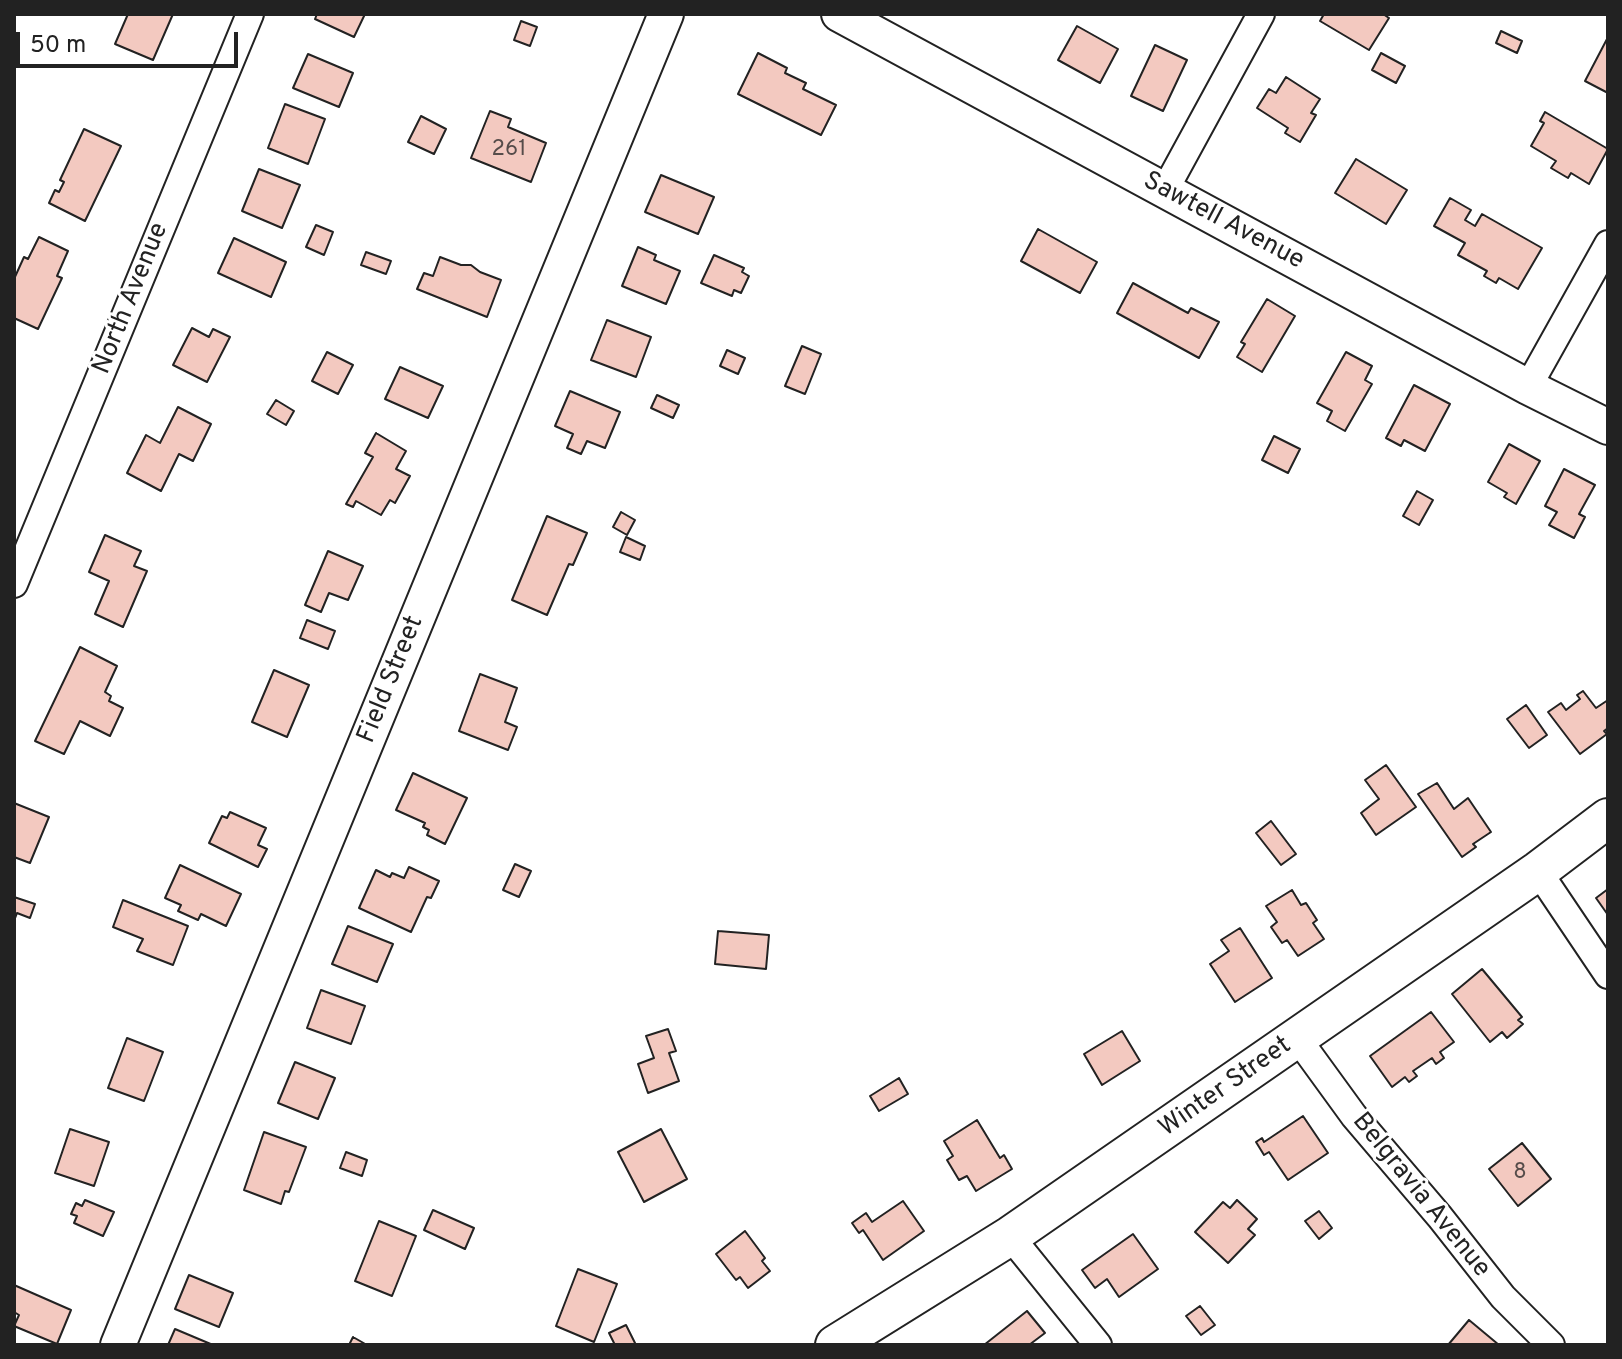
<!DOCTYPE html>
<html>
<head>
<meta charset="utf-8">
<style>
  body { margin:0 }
  #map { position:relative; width:1622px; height:1359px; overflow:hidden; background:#fff; font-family:Overpass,sans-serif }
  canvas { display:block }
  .frame { position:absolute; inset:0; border:16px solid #222; pointer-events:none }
  .scale { position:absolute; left:16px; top:32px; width:222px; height:36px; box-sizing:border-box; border:4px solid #222; border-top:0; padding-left:10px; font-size:24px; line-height:28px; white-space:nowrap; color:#222; -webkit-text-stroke:6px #fff; paint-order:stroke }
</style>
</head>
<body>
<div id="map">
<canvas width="1622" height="1359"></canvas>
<div class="frame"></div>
<div class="scale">50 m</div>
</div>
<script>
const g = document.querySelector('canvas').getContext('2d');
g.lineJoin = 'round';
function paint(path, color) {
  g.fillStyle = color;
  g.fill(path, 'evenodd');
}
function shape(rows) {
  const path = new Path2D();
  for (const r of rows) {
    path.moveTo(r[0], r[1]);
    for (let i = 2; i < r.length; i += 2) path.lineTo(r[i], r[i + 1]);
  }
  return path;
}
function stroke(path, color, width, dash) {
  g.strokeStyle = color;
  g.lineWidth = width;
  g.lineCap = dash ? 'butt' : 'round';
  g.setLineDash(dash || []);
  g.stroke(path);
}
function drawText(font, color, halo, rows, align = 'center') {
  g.font = font + ' Overpass,sans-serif';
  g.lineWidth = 6;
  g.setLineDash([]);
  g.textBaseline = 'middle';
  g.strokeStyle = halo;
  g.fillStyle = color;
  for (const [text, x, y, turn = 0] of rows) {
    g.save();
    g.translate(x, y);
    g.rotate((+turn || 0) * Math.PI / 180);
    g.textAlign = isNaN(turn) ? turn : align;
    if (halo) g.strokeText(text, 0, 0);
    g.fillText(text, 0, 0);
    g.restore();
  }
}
const building = shape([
  [128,14,173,14,153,60,115,44,128,14],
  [317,14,365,14,354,37,315,19,317,14],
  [1324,14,1383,14,1389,18,1369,50,1320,21,1324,14],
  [521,21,537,27,530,46,514,40,521,21],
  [1077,26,1118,49,1100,83,1058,60,1077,26],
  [1501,31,1522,41,1517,53,1496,43,1501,31],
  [1607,39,1608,40,1608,93,1585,81,1607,39],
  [1155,45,1187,60,1163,111,1131,96,1155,45],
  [758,53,787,68,785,73,806,83,803,89,836,105,821,135,738,94,758,53],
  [1381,53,1405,66,1396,83,1372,70,1381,53],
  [308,54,353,73,339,107,293,88,308,54],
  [1286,77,1320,99,1311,113,1316,115,1300,142,1285,133,1288,128,1257,108,1269,89,1276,93,1286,77],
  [285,104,325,119,308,164,268,148,285,104],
  [490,111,511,119,508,127,546,143,531,182,471,158,490,111],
  [1545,112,1608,149,1589,184,1571,173,1568,178,1551,168,1556,161,1531,146,1544,123,1540,121,1545,112],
  [421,116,446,129,434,154,408,142,421,116],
  [84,129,121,146,85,221,49,203,55,190,59,192,64,182,60,180,84,129],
  [1356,159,1407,190,1386,224,1335,193,1356,159],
  [259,169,300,185,282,228,242,211,259,169],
  [661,175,714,197,698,234,645,212,661,175],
  [1450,198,1471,210,1465,220,1475,226,1482,214,1542,248,1518,289,1499,278,1496,283,1484,276,1487,271,1458,255,1465,243,1434,226,1450,198],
  [316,225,333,232,324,255,306,247,316,225],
  [1038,229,1097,262,1080,293,1021,261,1038,229],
  [39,237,68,251,57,276,62,278,38,329,14,318,14,279,24,257,28,259,39,237],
  [234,238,286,262,271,297,218,273,234,238],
  [638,247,656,255,654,260,680,271,666,304,622,286,638,247],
  [366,252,391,261,386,274,361,265,366,252],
  [714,255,744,268,742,272,749,276,741,293,734,290,732,296,701,283,714,255],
  [440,257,461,265,471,265,480,272,501,280,487,317,417,289,424,273,433,276,440,257],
  [1133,283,1188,313,1191,308,1219,322,1199,358,1117,313,1133,283],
  [1267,299,1295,316,1262,372,1237,357,1245,344,1241,342,1267,299],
  [607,320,651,337,636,377,591,360,607,320],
  [192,328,209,337,213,329,230,337,207,382,173,365,192,328],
  [802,346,821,354,805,394,785,386,802,346],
  [727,350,745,358,738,374,720,366,727,350],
  [327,352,353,365,338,394,312,381,327,352],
  [1346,352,1372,366,1365,380,1372,384,1345,431,1327,421,1332,411,1317,403,1346,352],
  [400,367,443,386,428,418,385,399,400,367],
  [1414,385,1450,404,1425,451,1404,440,1401,446,1386,438,1414,385],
  [570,391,620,412,605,448,587,441,581,454,567,448,573,434,555,426,570,391],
  [657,395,679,405,673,418,651,408,657,395],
  [276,400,294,411,286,425,267,414,276,400],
  [178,407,211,424,193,461,179,454,161,491,127,473,146,435,160,443,178,407],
  [376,433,406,451,396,469,410,476,395,503,390,500,381,515,356,501,353,507,346,504,373,457,365,453,376,433],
  [1274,436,1300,449,1288,473,1262,460,1274,436],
  [1509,444,1540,461,1516,504,1504,497,1507,493,1488,482,1509,444],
  [1564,469,1595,485,1579,514,1585,517,1574,538,1549,525,1557,512,1545,506,1564,469],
  [1417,491,1433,500,1419,525,1403,516,1417,491],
  [621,512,635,520,627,535,613,527,621,512],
  [547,516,587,533,573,565,569,564,547,615,512,600,547,516],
  [105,535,141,551,134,566,147,571,123,627,95,614,109,581,89,572,105,535],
  [626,537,645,546,640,560,620,552,626,537],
  [328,551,363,566,348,600,329,593,321,612,305,605,328,551],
  [307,620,335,631,328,649,300,638,307,620],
  [80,647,117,666,105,692,111,696,109,701,123,708,110,736,80,721,64,754,35,741,80,647],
  [274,670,309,685,287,737,252,722,274,670],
  [480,674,517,688,505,722,517,727,508,750,459,731,480,674],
  [1583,691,1596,708,1608,700,1608,728,1604,731,1607,734,1580,754,1548,712,1561,703,1566,710,1580,699,1577,695,1583,691],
  [1526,705,1547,735,1529,748,1507,719,1526,705],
  [1386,765,1416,807,1376,835,1361,813,1379,799,1365,780,1386,765],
  [413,773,467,798,445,844,427,835,429,830,423,827,425,823,396,810,413,773],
  [1437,783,1454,809,1468,798,1491,832,1473,844,1476,847,1462,857,1418,794,1437,783],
  [14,803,49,817,30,863,14,857,14,803],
  [230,812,266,828,258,845,267,849,258,867,209,843,222,816,227,818,230,812],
  [1271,821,1296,854,1281,865,1256,833,1271,821],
  [515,864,531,871,519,897,503,890,515,864],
  [180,865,241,894,226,926,201,914,198,920,178,911,181,905,165,898,180,865],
  [409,867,439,881,431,898,427,897,411,932,359,908,376,870,390,877,392,873,404,878,409,867],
  [1608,889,1608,915,1596,898,1608,889],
  [1292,890,1301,905,1306,903,1317,920,1313,923,1324,939,1298,956,1287,940,1282,943,1271,927,1277,922,1266,906,1292,890],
  [14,897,35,904,30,918,17,913,14,921,14,897],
  [123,900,188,926,173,965,137,951,143,939,113,927,123,900],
  [348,926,393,944,377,982,332,964,348,926],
  [1240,928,1272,978,1235,1002,1210,964,1229,951,1221,940,1240,928],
  [718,931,769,935,766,969,715,964,718,931],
  [1482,969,1522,1017,1518,1020,1523,1024,1507,1038,1502,1032,1490,1042,1452,994,1482,969],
  [321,990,365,1006,351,1044,307,1028,321,990],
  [1431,1012,1454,1042,1440,1052,1444,1058,1436,1064,1432,1058,1413,1071,1417,1076,1409,1082,1405,1077,1392,1087,1370,1056,1431,1012],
  [668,1029,676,1051,669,1053,679,1081,648,1093,638,1064,654,1058,646,1036,668,1029],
  [1122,1031,1140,1061,1102,1085,1084,1054,1122,1031],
  [127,1038,163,1052,144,1101,108,1088,127,1038],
  [295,1062,335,1078,318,1119,278,1103,295,1062],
  [899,1078,908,1094,879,1111,870,1096,899,1078],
  [1303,1116,1328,1153,1288,1180,1269,1152,1264,1155,1256,1142,1262,1138,1264,1142,1303,1116],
  [977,1120,1000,1158,1004,1155,1012,1169,976,1191,967,1176,959,1180,947,1160,953,1156,944,1141,977,1120],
  [70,1129,109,1142,94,1186,55,1173,70,1129],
  [661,1129,687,1179,644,1202,618,1152,661,1129],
  [264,1132,306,1147,289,1192,285,1191,281,1204,244,1190,264,1132],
  [1522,1143,1551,1179,1518,1206,1489,1169,1522,1143],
  [346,1152,367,1160,362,1176,340,1168,346,1152],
  [85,1200,114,1212,103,1236,74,1223,77,1216,71,1214,76,1203,82,1206,85,1200],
  [1237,1200,1257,1219,1248,1229,1255,1235,1228,1263,1195,1232,1223,1202,1230,1208,1237,1200],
  [903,1201,924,1231,883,1260,863,1230,859,1233,852,1223,866,1213,872,1222,903,1201],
  [433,1210,474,1228,465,1249,424,1230,433,1210],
  [1319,1211,1332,1228,1319,1239,1305,1221,1319,1211],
  [379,1221,416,1236,392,1296,355,1281,379,1221],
  [745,1231,765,1258,762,1261,770,1271,748,1288,740,1277,736,1280,716,1254,745,1231],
  [1133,1234,1158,1269,1119,1297,1107,1279,1095,1288,1082,1270,1133,1234],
  [578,1269,617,1284,594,1342,556,1326,578,1269],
  [189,1275,233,1293,219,1327,175,1309,189,1275],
  [14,1285,71,1310,57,1344,14,1326,19,1315,14,1312,14,1285],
  [1200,1306,1215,1325,1201,1335,1186,1316,1200,1306],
  [1027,1311,1045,1333,1029,1345,984,1345,1027,1311],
  [1469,1320,1499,1345,1448,1345,1469,1320],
  [626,1325,636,1345,615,1345,609,1333,626,1325],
  [175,1329,213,1345,168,1345,175,1329],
  [353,1337,367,1345,349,1345,353,1337]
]);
paint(building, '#f3c9c0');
stroke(building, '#222', 2);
const minor = shape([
  [1165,190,1261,14],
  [1528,387,1608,244],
  [14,584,250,14],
  [1538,871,1608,975],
  [1298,1039,1354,1116,1440,1217,1503,1297,1551,1345],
  [1010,1236,1098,1345]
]);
const tertiary = shape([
  [839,14,1528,387,1608,427],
  [118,1345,666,14]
]);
const secondary = shape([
  [835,1345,1010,1236,1538,871,1608,818]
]);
stroke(minor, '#222', 30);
stroke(tertiary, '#222', 38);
stroke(secondary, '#222', 42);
stroke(minor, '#fff', 26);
stroke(tertiary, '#fff', 34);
stroke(secondary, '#fff', 38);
drawText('22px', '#564c4a', null, [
  ["261",509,151],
  ["8",1520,1174]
]);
drawText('26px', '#222', '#fff', [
  ["Sawtell Avenue",1223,222,28],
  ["North Avenue",132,299,-68],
  ["Field Street",392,680,-68],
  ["Winter Street",1226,1088,-35],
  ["Belgravia Avenue",1420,1196,51]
]);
</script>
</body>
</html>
